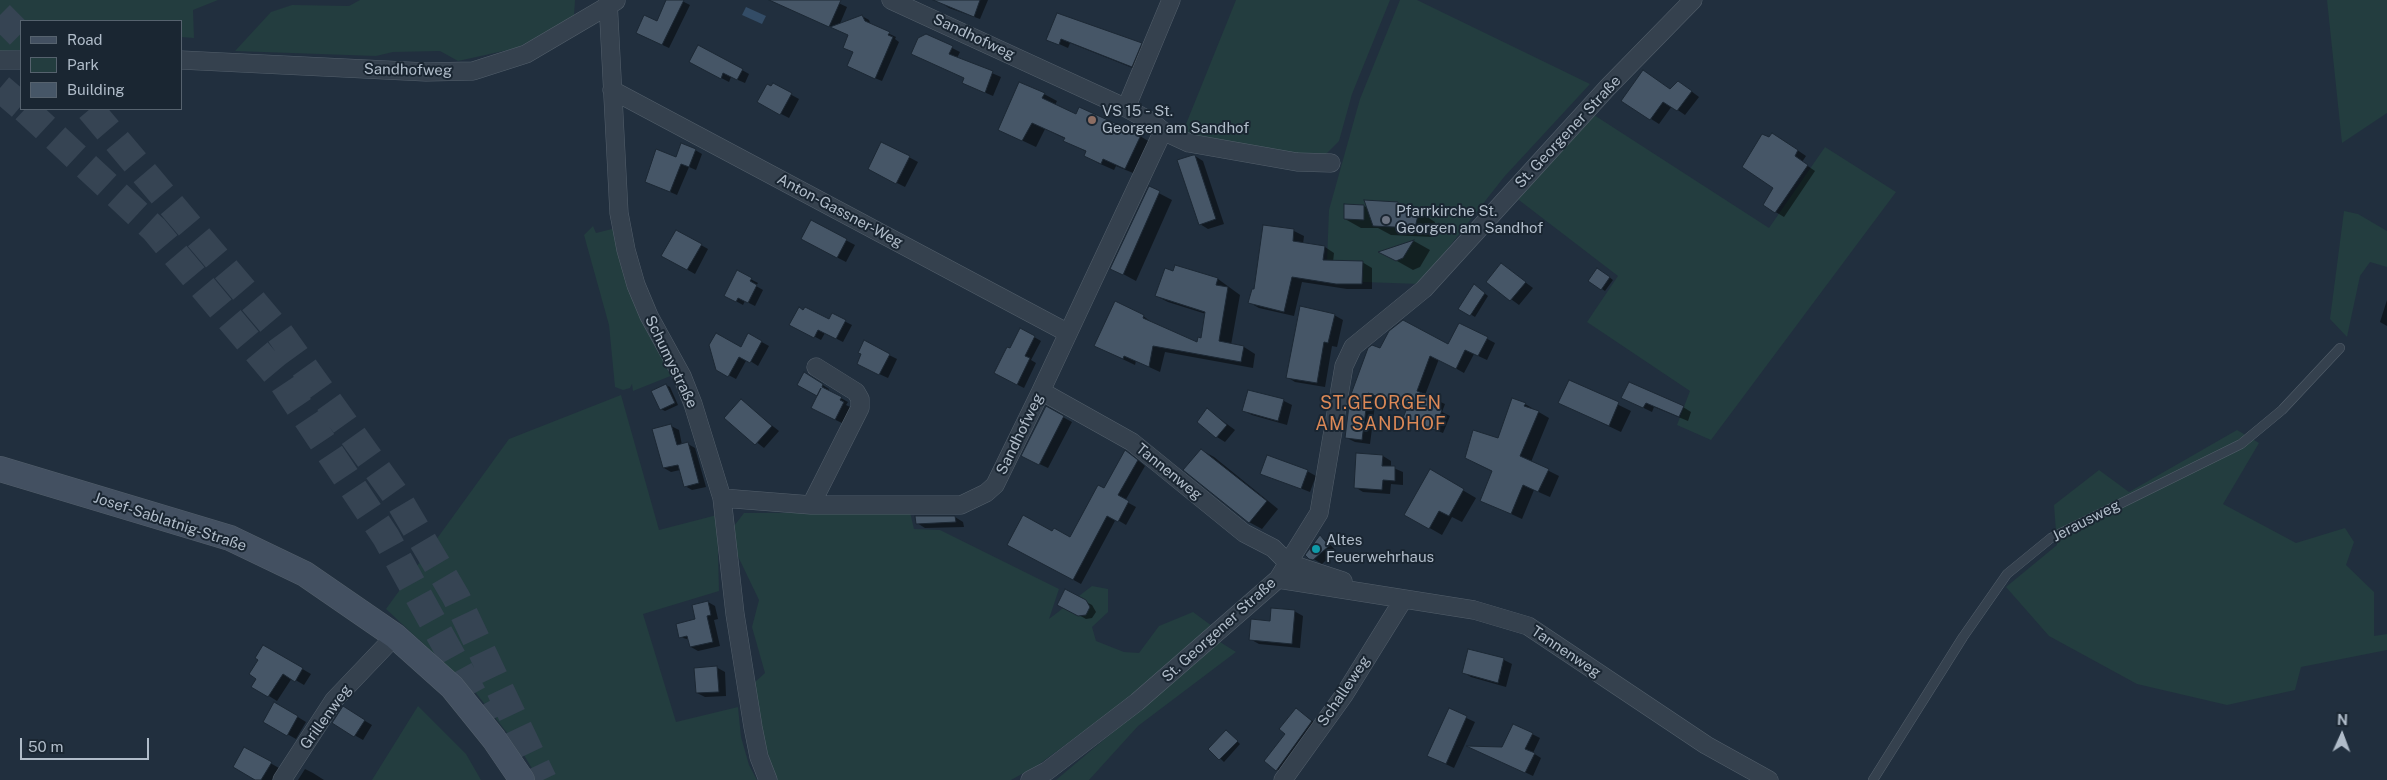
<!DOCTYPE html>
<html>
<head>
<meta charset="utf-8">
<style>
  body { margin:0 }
  #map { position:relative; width:2387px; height:780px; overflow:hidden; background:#212f3e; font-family:"Public Sans",sans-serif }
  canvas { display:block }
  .legend { position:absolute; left:20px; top:20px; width:162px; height:90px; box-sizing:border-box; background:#1a2632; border:1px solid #56626e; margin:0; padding:6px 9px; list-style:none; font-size:15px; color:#b0bcc9 }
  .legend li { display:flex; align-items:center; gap:10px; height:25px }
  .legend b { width:25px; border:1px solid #56626e }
  .north { position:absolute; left:2317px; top:710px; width:50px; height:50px; -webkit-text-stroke:4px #1a2632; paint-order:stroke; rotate:2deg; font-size:14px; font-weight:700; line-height:20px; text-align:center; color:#b0bcc9 }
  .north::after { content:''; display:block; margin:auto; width:18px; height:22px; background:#b0bcc9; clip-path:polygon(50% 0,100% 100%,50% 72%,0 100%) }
  .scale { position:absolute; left:20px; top:738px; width:129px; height:22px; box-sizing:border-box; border:2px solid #b0bcc9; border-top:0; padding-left:6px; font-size:15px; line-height:18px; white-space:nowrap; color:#b0bcc9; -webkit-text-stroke:4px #1a2632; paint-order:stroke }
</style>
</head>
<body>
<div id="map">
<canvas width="2387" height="780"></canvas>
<ul class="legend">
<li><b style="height:6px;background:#435061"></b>Road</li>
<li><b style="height:14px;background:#233d3f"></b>Park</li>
<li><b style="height:14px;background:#465667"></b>Building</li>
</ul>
<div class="north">N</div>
<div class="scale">50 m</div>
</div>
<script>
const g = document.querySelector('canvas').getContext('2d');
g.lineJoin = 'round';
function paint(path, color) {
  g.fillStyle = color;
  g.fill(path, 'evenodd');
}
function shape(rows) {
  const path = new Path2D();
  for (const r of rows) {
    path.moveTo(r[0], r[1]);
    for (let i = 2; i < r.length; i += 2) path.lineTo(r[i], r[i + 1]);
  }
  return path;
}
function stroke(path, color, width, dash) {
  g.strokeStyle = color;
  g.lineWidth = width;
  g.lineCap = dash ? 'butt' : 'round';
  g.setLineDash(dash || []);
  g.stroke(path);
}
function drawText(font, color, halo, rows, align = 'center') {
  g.font = font + ' "Public Sans",sans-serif';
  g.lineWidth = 4;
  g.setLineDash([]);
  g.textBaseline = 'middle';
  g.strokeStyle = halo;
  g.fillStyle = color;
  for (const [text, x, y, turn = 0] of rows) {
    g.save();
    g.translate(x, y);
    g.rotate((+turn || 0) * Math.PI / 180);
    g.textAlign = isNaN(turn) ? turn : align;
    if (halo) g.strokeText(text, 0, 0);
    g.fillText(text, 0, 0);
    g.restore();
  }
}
paint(shape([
  [0,0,218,0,193,10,194,38,181,37,181,21,21,21,21,50,0,51],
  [360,0,575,0,574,16,517,48,458,61,440,51,393,52,376,56,235,51,271,12,292,5,349,6],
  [1236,0,1390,0,1352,94,1339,141,1325,155,1305,158,1182,134],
  [1400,0,1417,0,1590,84,1504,177,1420,284,1363,282,1363,262,1327,261,1329,210,1360,99],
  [2327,0,2387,0,2387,113,2342,143],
  [1594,115,1769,228,1825,147,1896,192,1711,440,1677,425,1690,391,1587,322,1618,276,1515,197],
  [2344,211,2358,214,2387,231,2387,267,2370,262,2360,276,2347,337,2330,319],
  [593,226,596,233,616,228,673,375,633,391,632,384,630,388,623,390,615,387,609,325,584,235],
  [621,395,659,530,717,515,719,591,643,614,676,722,738,707,741,737,749,765,757,780,539,780,522,752,476,693,386,609,509,439],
  [2237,430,2259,443,2223,504,2296,543,2345,528,2354,542,2346,565,2374,592,2374,636,2387,634,2387,650,2301,667,2295,690,2227,705,2137,684,2049,636,2006,587,2057,545,2054,505,2099,470,2129,492],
  [910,512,914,529,940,530,1059,589,1049,619,1092,586,1108,589,1108,612,1092,627,1096,641,1124,652,1139,653,1159,626,1193,612,1212,626,1132,696,1038,765,1011,780,776,780,762,734,755,682,765,673,752,627,759,600,734,548,734,526,744,513],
  [1220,642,1236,652,1138,726,1089,780,1056,780],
  [418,706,466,754,481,780,372,780]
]), '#233d3f');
paint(shape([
  [746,7,766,16,762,24,742,15]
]), '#334c66');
paint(shape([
  [668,0,680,0,690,5,669,48,637,33,658,22],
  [770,0,832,0,847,7,839,26,862,16,869,20,871,25,896,37,895,39,899,42,882,81,855,70,854,53,844,47,849,35],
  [944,0,988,0,980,19,949,8,943,4],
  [1058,14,1149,49,1140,71,1070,43,1068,48,1048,39],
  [952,48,960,52,957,58,1001,77,993,96,963,83,965,78,920,58],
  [698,66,742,70,749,74,745,83,731,77,729,82],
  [773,85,799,99,789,118,758,102],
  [1687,88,1699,97,1685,115,1672,106,1659,124,1623,101],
  [1044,94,1057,101,1055,105,1077,115,1140,136,1153,144,1138,175,1116,166,1114,170,1098,163,1085,156,1087,152,1065,141,1066,139,1045,129,1036,147,1000,130],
  [1769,138,1781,139,1806,156,1802,162,1815,171,1784,217,1764,205,1775,188],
  [882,143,918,162,905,187,877,173],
  [695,150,702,154,696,170,689,167,677,195,647,182,676,159],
  [1195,156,1203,161,1224,224,1208,229,1200,224],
  [1149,188,1172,200,1136,281,1112,268],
  [1398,203,1404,207,1412,207,1435,222,1432,237,1391,235,1378,228,1361,228,1345,219,1364,206,1368,208],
  [811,222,855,245,846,262,811,244],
  [1264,226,1294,231,1304,236,1303,244,1325,247,1334,253,1333,262,1362,262,1372,268,1372,289,1347,289,1302,282,1294,316,1259,308,1250,303,1255,291],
  [676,231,708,249,695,274,663,256],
  [1414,241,1430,250,1420,267,1413,270,1381,252],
  [1502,265,1533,288,1519,305,1488,282],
  [1601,271,1613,280,1605,291,1602,289],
  [737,272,758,283,756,286,763,290,755,306,745,301,743,305,732,299],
  [1174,272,1218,279,1240,295,1231,345,1244,347,1255,354,1253,368,1165,352,1160,372,1136,361,1135,365,1095,346,1143,316,1154,324,1198,344,1202,339,1206,314,1168,302,1156,296],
  [1478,288,1488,296,1475,317,1460,308],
  [2387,300,2387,326,2380,322],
  [832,315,852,325,843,342,825,333,821,340,791,324,829,321],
  [1334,315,1343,320,1337,347,1332,346,1325,387,1295,382,1287,377],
  [1459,324,1495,343,1487,360,1474,354,1464,373,1439,359,1425,395,1445,404,1442,412,1450,416,1443,433,1405,418,1408,409,1376,397,1370,444,1355,442,1347,438,1381,350,1448,346],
  [749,335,769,346,758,366,747,359,736,379,717,369,741,348],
  [1034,337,1041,341,1031,360,1036,363,1024,388,1002,377,1010,350],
  [863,354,889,355,897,359,888,378,866,368],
  [804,373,829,389,828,391,848,402,846,405,850,407,842,423,819,412,819,395],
  [1569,381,1631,411,1621,432,1560,403],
  [666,385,670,387,678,405,665,411,661,409],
  [1249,392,1284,401,1292,405,1287,425,1252,415,1244,411],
  [1623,398,1683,407,1691,412,1688,421,1654,407,1652,412],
  [741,401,779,431,764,448,726,418],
  [1525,404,1549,418,1531,462,1559,476,1550,497,1534,490,1522,519,1481,500,1493,472,1466,458,1499,439],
  [1046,408,1072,422,1048,468,1031,460],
  [1208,410,1235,430,1225,442,1217,437],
  [671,426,679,430,682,445,688,444,695,448,706,487,692,490,685,486,680,470,671,472,664,468],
  [1201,450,1214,457,1278,509,1262,529,1249,522],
  [1133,456,1145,466,1125,501,1136,507,1126,525,1116,519,1081,584,1017,549,1053,533,1071,538,1104,490],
  [1383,456,1391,461,1391,467,1403,472,1403,485,1391,484,1390,494,1363,492,1355,487],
  [1307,471,1316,476,1310,492,1261,473],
  [1430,471,1476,498,1462,522,1452,517,1442,535,1405,514],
  [955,517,963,522,964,527,925,528,917,523],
  [1320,537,1328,542,1336,551,1322,564,1307,555],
  [1066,591,1092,605,1096,612,1092,618,1086,619,1059,604],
  [708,602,715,606,718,619,714,620,720,646,698,651,691,647,690,640,680,637,697,620],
  [1294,611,1303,616,1300,648,1259,644,1250,639,1271,622],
  [263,646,311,674,304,685,292,678,277,701,253,686,258,679],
  [1469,650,1504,660,1512,664,1506,687,1471,677,1463,672],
  [716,667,725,672,726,696,705,697,697,693],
  [275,703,306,722,296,739,264,721],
  [343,708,372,725,363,740,333,723],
  [1297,710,1320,726,1285,775,1266,761,1287,734],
  [1449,710,1475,722,1454,768,1437,760],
  [1230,734,1240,744,1224,762,1210,749],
  [1532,734,1540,738,1533,753,1541,758,1533,776,1476,749,1503,748],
  [245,749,279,768,272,780,258,780],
  [305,769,313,773,324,780,298,780]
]), '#0007');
const building = shape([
  [666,0,684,0,662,45,636,33,644,15,657,21,666,0],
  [769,0,841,0,829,27,769,0],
  [933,0,980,0,974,17,933,0],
  [1057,13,1142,43,1132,67,1061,39,1059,45,1046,40,1057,13],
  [862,15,865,21,890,32,888,35,893,37,875,79,847,66,853,52,843,48,848,35,830,27,862,15],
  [926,34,953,46,949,54,993,71,985,93,962,83,964,78,911,54,918,38,926,34],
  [698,45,743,69,737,80,723,73,721,79,689,62,698,45],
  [1643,70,1670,89,1678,81,1692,91,1677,111,1663,102,1650,120,1621,101,1643,70],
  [1019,82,1045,93,1042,98,1076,114,1079,107,1141,135,1125,169,1103,159,1101,164,1084,156,1086,151,1063,141,1065,138,1032,123,1022,141,998,130,1019,82],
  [773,83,792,93,780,115,757,102,767,84,771,86,773,83],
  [1772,133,1798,150,1795,156,1808,165,1775,213,1763,205,1773,188,1742,167,1762,134,1769,137,1772,133],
  [881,142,910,156,896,184,868,169,881,142],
  [681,143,696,149,689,167,681,164,670,192,645,182,656,149,676,157,681,143],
  [1193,155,1195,155,1216,219,1199,225,1177,160,1193,155],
  [1149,186,1160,191,1123,275,1110,269,1149,186],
  [1364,200,1398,202,1398,205,1413,206,1419,211,1415,228,1373,226,1364,200],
  [1344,204,1364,205,1364,220,1344,219,1344,204],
  [811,220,847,239,837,258,801,239,811,220],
  [1263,225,1294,229,1293,241,1325,246,1323,260,1363,261,1362,284,1336,284,1292,277,1284,312,1248,303,1252,289,1254,289,1263,225],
  [676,230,702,244,687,270,661,256,676,230],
  [1414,240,1403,258,1396,261,1378,252,1414,240],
  [1501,263,1526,282,1510,301,1486,282,1501,263],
  [1175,265,1218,278,1216,285,1228,287,1219,341,1244,346,1241,362,1153,346,1149,367,1124,356,1123,359,1094,346,1115,301,1144,315,1143,318,1197,342,1198,337,1201,338,1205,312,1155,296,1165,268,1173,271,1175,265],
  [1597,268,1610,277,1601,290,1588,281,1597,268],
  [737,270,752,278,750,281,757,285,748,303,738,298,736,302,724,296,737,270],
  [1474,284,1485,293,1470,316,1458,309,1474,284],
  [1300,306,1335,314,1328,343,1324,342,1317,383,1286,378,1300,306],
  [799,307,803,310,805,307,829,319,832,313,846,320,836,339,818,330,814,338,789,325,799,307],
  [1403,320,1448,344,1459,323,1488,337,1478,356,1465,350,1456,369,1430,356,1417,391,1437,399,1434,407,1442,410,1435,430,1403,418,1407,408,1368,393,1362,440,1345,438,1350,397,1368,348,1372,345,1380,348,1389,331,1403,320],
  [1020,328,1035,336,1025,356,1030,358,1017,385,994,373,1007,347,1010,348,1020,328],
  [716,333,741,347,748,333,762,341,750,363,739,357,728,377,716,370,709,345,716,333],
  [864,340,890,354,879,375,857,364,861,354,858,353,864,340],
  [804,372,823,384,822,387,842,397,840,400,844,402,835,420,811,408,821,388,817,396,797,385,804,372],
  [1569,380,1619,402,1609,426,1558,403,1569,380],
  [1629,382,1684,406,1679,417,1646,403,1643,408,1621,398,1629,382],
  [666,384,675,403,660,410,651,391,666,384],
  [1248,390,1284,399,1278,421,1242,411,1248,390],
  [1512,398,1526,403,1524,406,1539,411,1520,456,1549,469,1538,492,1523,485,1511,514,1480,501,1492,471,1465,458,1473,430,1498,438,1512,398],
  [741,399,772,426,755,445,724,418,741,399],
  [1046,406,1064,416,1039,465,1021,456,1046,406],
  [1207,408,1227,425,1216,438,1197,422,1207,408],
  [671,424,677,445,688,442,699,483,684,487,678,465,663,468,652,429,671,424],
  [1201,449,1267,501,1249,523,1183,470,1201,449],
  [1125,450,1138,460,1118,495,1129,501,1118,522,1107,516,1073,580,1007,545,1023,515,1052,531,1054,528,1070,537,1098,485,1104,488,1125,450],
  [1356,453,1383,455,1382,466,1395,466,1395,481,1383,480,1382,490,1354,488,1356,453],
  [1267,455,1308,470,1301,489,1260,474,1267,455],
  [1430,469,1464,489,1449,516,1439,511,1429,529,1404,515,1430,469],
  [915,516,955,516,956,522,916,524,915,516],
  [1320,535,1329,546,1313,560,1309,559,1305,555,1320,535],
  [1065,589,1086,600,1090,607,1086,615,1078,616,1057,605,1065,589],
  [708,601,711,615,707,616,713,642,690,647,687,636,679,638,676,624,695,619,692,605,708,601],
  [1271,608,1295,610,1292,644,1249,640,1251,619,1270,621,1271,608],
  [263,645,303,668,295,682,283,674,268,697,251,687,256,679,249,674,258,660,255,658,263,645],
  [1468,649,1504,658,1498,683,1462,673,1468,649],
  [717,666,719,692,696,693,694,668,717,666],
  [274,702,298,716,287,736,263,722,274,702],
  [343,706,365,720,354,737,332,723,343,706],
  [1296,708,1312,721,1276,771,1264,761,1285,734,1279,729,1296,708],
  [1449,708,1467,716,1446,764,1427,756,1449,708],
  [1513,724,1533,733,1525,749,1535,753,1525,773,1466,746,1502,747,1513,724],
  [1226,730,1238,741,1219,760,1208,749,1226,730],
  [244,747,272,762,261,780,255,780,233,767,244,747]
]);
paint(building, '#465667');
stroke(building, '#1c2834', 1);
stroke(shape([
  [0,15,21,36],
  [0,88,21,106],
  [25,109,154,229,282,381,386,537,488,722],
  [90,109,278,331,397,497,456,597,543,780]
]), '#364453', 28, [28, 14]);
const service = shape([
  [1873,780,1963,637,2007,574,2051,538,2241,444,2282,410,2340,348]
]);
const minor = shape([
  [608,0,619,213,626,250,636,285,649,316,682,376,693,404,722,498,735,614,753,727,759,757,768,780],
  [891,0,1126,108,1152,122,1163,131,1189,143,1297,162,1331,163],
  [0,60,21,60],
  [181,60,426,72,473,71,526,54,616,1],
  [612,90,1068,333],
  [1126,108,1171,0],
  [1041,391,1132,442,1244,533,1273,548,1288,563,1343,581],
  [722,498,811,505,961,505,986,493,995,485,1041,391,1163,131],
  [811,505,860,408,860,399,856,392,816,367],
  [1278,579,1474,610,1528,626,1706,745,1769,780],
  [282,780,334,700,395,636],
  [1030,780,1047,771,1137,702,1278,579,1319,513,1344,366,1353,347,1424,289,1608,87,1693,0],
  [1283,780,1344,695,1403,600]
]);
const secondary = shape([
  [0,469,230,538,305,574,395,636,452,687,494,739,522,780]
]);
stroke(service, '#535f6b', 10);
stroke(minor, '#535f6b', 19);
stroke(secondary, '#535f6b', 26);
stroke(service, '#35414e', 9);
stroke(minor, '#35414e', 18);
stroke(secondary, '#435061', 25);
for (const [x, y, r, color] of [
  [1092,120,5,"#8d6e63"],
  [1386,220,5,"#6b7280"],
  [1316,549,5,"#0f9aa8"]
]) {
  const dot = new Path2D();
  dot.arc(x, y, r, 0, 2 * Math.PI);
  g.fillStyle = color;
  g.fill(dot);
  stroke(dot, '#1a2632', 2);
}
drawText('15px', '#b0bcc9', '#1a2632', [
  ["Sandhofweg",974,37,25],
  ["Sandhofweg",408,70,1],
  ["St. Georgener Straße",1568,132,-47],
  ["Anton-Gassner-Weg",840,211,28],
  ["Schumystraße",671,362,64],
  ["Sandhofweg",1020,434,-64],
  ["Tannenweg",1169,472,39],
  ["Jerausweg",2086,521,-27],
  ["Josef-Sablatnig-Straße",170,522,18],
  ["St. Georgener Straße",1219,630,-42],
  ["Tannenweg",1566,652,34],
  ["Schalleweg",1344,691,-56],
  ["Grillenweg",326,717,-54]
]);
drawText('15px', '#b0bcc9', '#1a2632', [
  ["VS 15 - St.",1102,111],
  ["Georgen am Sandhof",1102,128],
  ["Pfarrkirche St.",1396,211],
  ["Georgen am Sandhof",1396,228],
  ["Altes",1326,540],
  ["Feuerwehrhaus",1326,557]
], 'left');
g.letterSpacing = '1px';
drawText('18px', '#dd8957', '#1a2632', [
  ["ST.GEORGEN",1381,403],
  ["AM SANDHOF",1381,424]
]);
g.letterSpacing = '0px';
</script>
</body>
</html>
